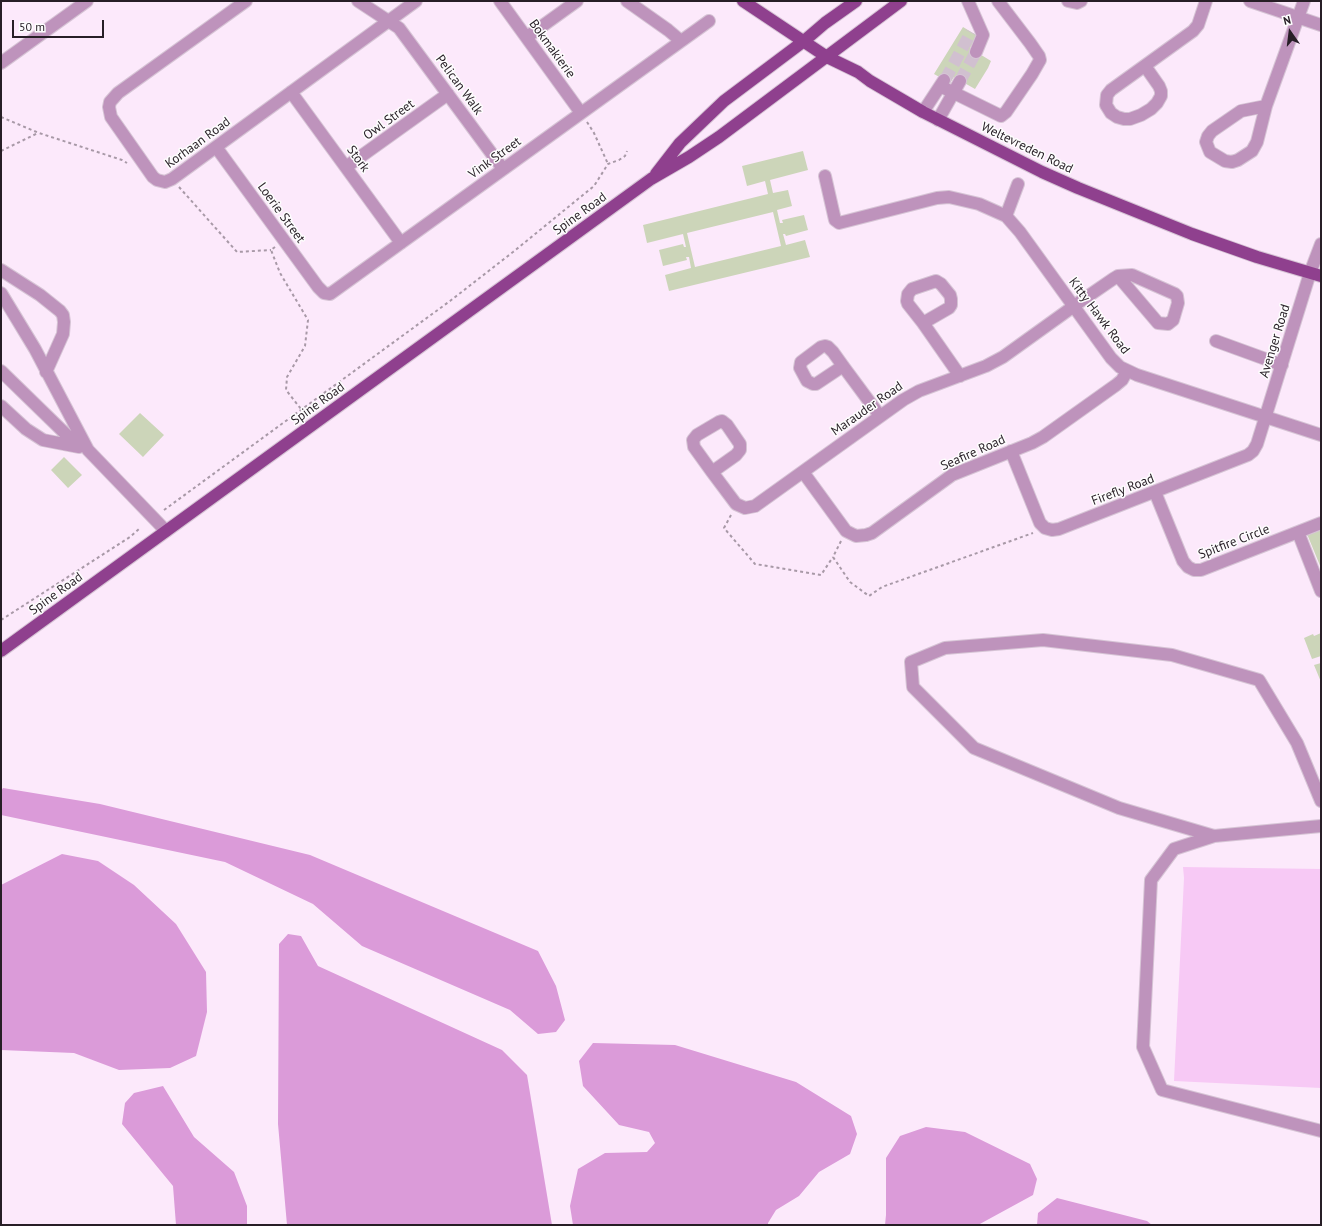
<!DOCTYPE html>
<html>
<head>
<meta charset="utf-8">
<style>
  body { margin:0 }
  #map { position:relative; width:1322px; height:1226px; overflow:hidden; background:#fce9fb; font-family:"PT Sans",sans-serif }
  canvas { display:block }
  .frame { position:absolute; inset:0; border:2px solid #271e26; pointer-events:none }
  .north { position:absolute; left:1270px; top:12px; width:40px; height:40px; -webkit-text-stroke:3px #fdfdfd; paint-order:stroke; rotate:346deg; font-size:11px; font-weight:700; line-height:16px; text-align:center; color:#271e26 }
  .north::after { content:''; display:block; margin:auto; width:14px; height:18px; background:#271e26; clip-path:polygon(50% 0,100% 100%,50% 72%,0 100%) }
  .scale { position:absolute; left:12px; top:20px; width:92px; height:18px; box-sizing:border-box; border:2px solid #271e26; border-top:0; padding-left:5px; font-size:12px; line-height:14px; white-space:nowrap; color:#271e26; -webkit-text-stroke:3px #fdfdfd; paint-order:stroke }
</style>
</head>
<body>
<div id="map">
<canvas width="1322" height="1226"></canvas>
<div class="frame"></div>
<div class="north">N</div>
<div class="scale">50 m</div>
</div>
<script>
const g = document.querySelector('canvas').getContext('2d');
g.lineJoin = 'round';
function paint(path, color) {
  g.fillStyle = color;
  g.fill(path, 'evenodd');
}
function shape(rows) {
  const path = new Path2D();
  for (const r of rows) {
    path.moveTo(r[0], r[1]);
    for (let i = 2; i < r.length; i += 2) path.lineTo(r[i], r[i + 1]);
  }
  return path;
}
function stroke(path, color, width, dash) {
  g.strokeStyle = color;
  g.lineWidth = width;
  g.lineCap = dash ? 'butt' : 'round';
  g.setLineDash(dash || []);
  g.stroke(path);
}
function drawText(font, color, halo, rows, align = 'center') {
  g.font = font + ' "PT Sans",sans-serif';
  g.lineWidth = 3;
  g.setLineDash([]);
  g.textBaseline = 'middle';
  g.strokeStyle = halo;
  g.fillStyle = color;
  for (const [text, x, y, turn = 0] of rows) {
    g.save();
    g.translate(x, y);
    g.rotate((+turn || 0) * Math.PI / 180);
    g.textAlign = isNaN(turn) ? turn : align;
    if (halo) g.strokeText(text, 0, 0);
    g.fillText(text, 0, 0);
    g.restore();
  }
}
paint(shape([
  [1183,867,1321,869,1321,1088,1174,1081,1184,878]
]), '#f7c9f5');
paint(shape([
  [3,788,100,804,310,855,538,951,556,986,565,1020,556,1032,538,1034,510,1010,362,946,313,904,225,862,1,815,1,791],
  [62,854,98,861,134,885,176,924,206,972,207,1012,196,1056,170,1068,119,1070,74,1053,1,1050,1,885],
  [288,934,301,936,318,966,502,1050,527,1075,552,1225,287,1225,278,1124,279,944],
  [593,1043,675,1045,796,1082,851,1116,857,1134,850,1154,819,1172,799,1196,776,1210,768,1223,768,1225,573,1225,570,1206,578,1169,605,1153,647,1152,655,1143,649,1132,619,1125,583,1086,579,1061],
  [163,1086,194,1137,234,1172,247,1206,247,1225,176,1225,173,1186,122,1124,125,1103,134,1093],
  [926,1127,965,1132,1030,1164,1037,1179,1033,1195,978,1225,885,1225,886,1215,886,1158,900,1136],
  [1057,1198,1147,1221,1152,1225,1037,1225,1038,1213]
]), '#db9bd9');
paint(shape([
  [963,27,978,36,970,48,991,61,988,68,975,89,954,77,950,83,934,74],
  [803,151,808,170,770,180,773,193,788,190,792,206,777,210,780,223,783,223,782,220,804,215,808,230,786,236,785,234,783,234,786,245,805,240,810,257,669,291,665,275,691,268,689,257,686,257,687,260,663,266,659,250,683,244,684,247,686,247,683,234,647,243,643,225,768,194,765,181,747,186,742,166],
  [773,212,781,246,695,267,687,233],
  [140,413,164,435,143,457,119,434],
  [64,457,82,475,68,488,51,470],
  [1321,528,1321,568,1307,534],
  [1321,633,1321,656,1312,659,1304,638,1313,634,1314,636],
  [1321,663,1321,682,1314,665]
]), '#ccd5b9');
stroke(shape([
  [945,80,971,32],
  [960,81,976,52]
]), '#d1c0d0', 12, [12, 6]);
const minor = shape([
  [246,1,118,93,110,102,109,107,111,117,153,177,157,180,165,182,172,179,416,1],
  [358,1,399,28,503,169],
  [500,1,581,113],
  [627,1,668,30,681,41],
  [968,1,983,35,976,52],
  [1068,1,1077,3,1081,1],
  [1250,1,1321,25],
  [527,37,577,1],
  [1,63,87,1],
  [1145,66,1159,86,1161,91,1161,96,1157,103,1151,109,1141,115,1130,119,1124,119,1117,117,1111,113,1106,105,1107,95,1111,90,1193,31,1198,25,1206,1],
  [940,86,1001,116,1006,112,1032,74,1040,60,1039,56,1030,43,998,1],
  [291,92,401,243],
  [1266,106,1241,111,1212,131,1208,136,1206,142,1210,152,1225,161,1232,162,1238,160,1252,151,1257,142,1266,106,1304,1],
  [923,112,944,80],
  [938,120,960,81],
  [216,147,318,287,324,293,330,294,709,21],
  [346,167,448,94],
  [825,176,835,220,839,223,937,198,949,197,979,204,1006,216],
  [1018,184,1006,216,1020,232,1111,358,1120,367,1137,375,1321,435],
  [1,270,40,295,60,311,63,315,64,322,63,334,46,372],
  [1,293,35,349,88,450,166,531],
  [923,323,949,308,951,305,951,299,950,295,941,284,936,281,912,289,908,294,907,301,908,304,923,323,960,376],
  [1216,341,1282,365],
  [843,366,816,384,813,384,807,381,800,368,801,362,821,347,825,346,828,347,833,352,843,366,880,416],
  [1,371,78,446],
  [1,406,26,429,43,440,79,447],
  [1011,451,1040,523,1045,528,1052,530,1059,529,1248,455,1253,451,1257,444,1310,273,1321,244],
  [712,472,736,455,740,450,740,444,727,425,722,421,719,422,697,435,693,440,694,447,712,472,736,504,745,508,755,506,903,400,919,391,986,366,1003,357,1081,301,1113,279,1118,276,1132,275,1175,294,1177,296,1178,303,1173,320,1168,324,1158,323,1118,276],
  [803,472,846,531,856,536,866,535,872,533,952,475,1032,443,1043,437,1116,385,1122,380,1127,371],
  [1155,492,1183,561,1188,567,1194,570,1201,570,1321,523],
  [1298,532,1321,591],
  [1321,826,1214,836,1174,849,1151,880,1143,1047,1162,1090,1321,1131],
  [1214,836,1119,808,974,748,913,687,911,662,945,648,1043,640,1172,655,1259,680,1297,743,1321,801]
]);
const major = shape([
  [743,1,827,57,858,72,870,81,923,112,1042,172,1078,188,1192,234,1257,257,1321,276],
  [656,174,680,143,724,101,804,41,825,23,856,1],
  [1,651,651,179,689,157,719,137,901,1]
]);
stroke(minor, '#d6c4d5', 14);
stroke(major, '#d6c4d5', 14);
stroke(shape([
  [1,117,39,133,122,160,127,163],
  [587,122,594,133,608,164],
  [1,151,38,133],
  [179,187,237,252,271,250],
  [275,247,271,250,280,273,308,320,305,346,287,377,286,390,301,409],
  [164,510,450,301,513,252,594,186,608,164,619,160,625,156,627,151],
  [731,515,724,528,755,564,821,575,833,557],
  [841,541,833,557,850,582,869,596,882,587,1033,533],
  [1,620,130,537,139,529]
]), '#a899a7', 2, [3, 3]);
stroke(minor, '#be93bc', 12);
stroke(major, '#8f408e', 12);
drawText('13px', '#271e26', '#fdfdfd', [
  ["Bokmakierie",552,49,54],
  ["Pelican Walk",459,85,54],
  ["Owl Street",389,120,-36],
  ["Korhaan Road",198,143,-36],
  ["Weltevreden Road",1027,148,26],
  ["Vink Street",495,158,-36],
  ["Stork",358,159,54],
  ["Loerie Street",281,213,54],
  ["Spine Road",580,214,-36],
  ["Kitty Hawk Road",1099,316,53],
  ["Avenger Road",1275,341,-73],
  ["Spine Road",318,404,-36],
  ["Marauder Road",867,409,-35],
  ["Seafire Road",973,453,-24],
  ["Firefly Road",1123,490,-21],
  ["Spitfire Circle",1234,542,-21],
  ["Spine Road",56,594,-36]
]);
</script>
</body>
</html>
